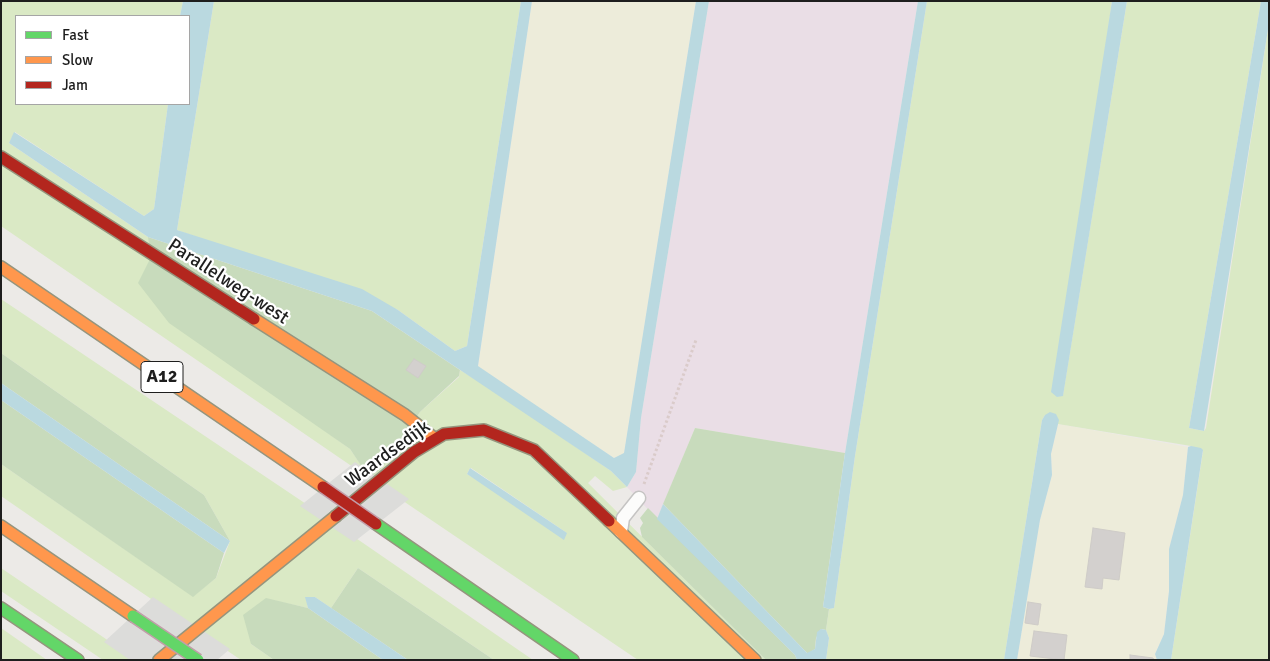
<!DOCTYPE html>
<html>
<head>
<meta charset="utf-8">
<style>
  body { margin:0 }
  #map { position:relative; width:1270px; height:661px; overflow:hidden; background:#eceae7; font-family:Signika,sans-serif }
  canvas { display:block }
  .frame { position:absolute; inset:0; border:2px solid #1e1e1e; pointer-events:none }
  .legend { position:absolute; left:15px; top:15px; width:175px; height:90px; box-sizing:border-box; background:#fff; border:1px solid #a5a5a5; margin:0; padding:6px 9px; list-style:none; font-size:15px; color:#1e1e1e }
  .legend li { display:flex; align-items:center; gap:10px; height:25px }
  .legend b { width:25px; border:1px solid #a5a5a5 }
</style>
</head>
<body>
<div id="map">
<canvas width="1270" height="661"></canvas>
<div class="frame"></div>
<ul class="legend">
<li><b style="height:6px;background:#63d668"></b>Fast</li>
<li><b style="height:6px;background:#ff974d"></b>Slow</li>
<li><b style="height:6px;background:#b3261e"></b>Jam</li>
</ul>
</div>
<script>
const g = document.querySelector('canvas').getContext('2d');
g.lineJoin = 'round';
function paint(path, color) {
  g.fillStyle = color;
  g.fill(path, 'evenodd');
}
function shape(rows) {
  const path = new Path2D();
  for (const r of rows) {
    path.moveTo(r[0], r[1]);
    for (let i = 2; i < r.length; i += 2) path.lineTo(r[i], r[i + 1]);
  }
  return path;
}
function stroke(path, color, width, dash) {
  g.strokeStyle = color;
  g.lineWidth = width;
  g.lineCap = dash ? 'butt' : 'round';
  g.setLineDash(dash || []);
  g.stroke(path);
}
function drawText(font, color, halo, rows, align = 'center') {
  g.font = font + ' Signika,sans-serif';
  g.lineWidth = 4.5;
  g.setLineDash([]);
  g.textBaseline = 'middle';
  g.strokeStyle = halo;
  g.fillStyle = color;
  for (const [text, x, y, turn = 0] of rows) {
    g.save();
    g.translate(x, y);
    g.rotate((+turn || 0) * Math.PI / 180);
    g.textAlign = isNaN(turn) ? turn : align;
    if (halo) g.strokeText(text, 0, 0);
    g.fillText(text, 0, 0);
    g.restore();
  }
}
paint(shape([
  [709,1,918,1,845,453,695,428,657,519,627,487,636,472,641,418]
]), '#eadee6');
paint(shape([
  [532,1,696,1,624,454,614,458,478,367],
  [1058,424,1188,447,1183,495,1169,549,1169,591,1164,634,1155,654,1157,660,1017,660,1040,520,1052,475,1051,454]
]), '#edecda');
paint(shape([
  [1,1,183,1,180,16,16,16,16,104,168,104,154,209,144,216,15,132,9,143,148,237,324,430,350,449,370,478,398,451,405,435,420,412,459,377,460,370,490,388,611,471,627,487,613,491,595,476,588,483,766,660,638,660,350,465,1,226],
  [470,468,471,468,567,533,467,474],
  [214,1,521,1,467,346,455,351,398,310,177,230],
  [927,1,1112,1,1057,397,1063,395,1127,1,1261,1,1189,428,1204,431,1206,428,1269,23,1269,660,1171,660,1203,451,1191,446,1058,424,1058,420,1045,415,1042,420,1004,660,826,660,829,638,826,630,829,609,834,608,855,456],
  [1,299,318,512,533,660,494,660,358,568,331,608,315,597,306,597,308,608,267,599,251,644,274,660,241,660,88,556,1,496,1,464,193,596,216,578,230,541,204,495,1,353],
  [1,568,137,660,103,660,1,591],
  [1,628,47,660,1,660]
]), '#dae9c5');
paint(shape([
  [148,237,372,311,460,370,459,376,420,412,405,435,398,451,370,479,350,449,169,323,138,283,151,257],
  [1,353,204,495,230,541,1,383],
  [1,400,224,553,216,578,193,597,1,464],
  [695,428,845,453,823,607,829,609,826,630,821,629,816,638,815,649,808,654,663,504],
  [648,508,795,655,797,660,766,660,642,537,640,528,643,523,640,518],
  [358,568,494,660,408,660,331,608],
  [266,598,308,608,383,660,274,660,251,644,243,615]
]), '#c8dbbc');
paint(shape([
  [183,1,214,1,177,230,362,289,398,310,455,351,467,346,521,1,532,1,478,366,614,458,624,453,696,1,709,1,641,418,636,472,627,487,611,471,372,311,148,237,9,143,14,132,144,216,154,209,168,104,189,104,189,16,180,16],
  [918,1,927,1,855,456,834,608,829,609,823,607,845,453],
  [1112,1,1127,1,1063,396,1057,397,1051,392],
  [1261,1,1269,1,1269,23,1204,431,1189,428],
  [1,383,230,541,224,553,1,400],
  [1050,412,1056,414,1059,420,1051,454,1052,475,1040,520,1017,660,1004,660,1042,420,1045,415],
  [1191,446,1201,448,1203,450,1171,660,1157,660,1155,654,1164,634,1169,591,1169,549,1183,495,1188,447],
  [470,468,567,533,564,540,467,474],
  [663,504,807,653,815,649,817,632,821,629,826,630,829,638,826,660,797,660,795,655,657,519],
  [305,597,315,597,408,660,383,660,308,608]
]), '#bad9e0');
paint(shape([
  [355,462,409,499,354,542,300,506],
  [153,597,230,649,217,660,130,660,104,642]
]), '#dcdcda');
const building = shape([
  [414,359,426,366,418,378,406,370,414,359],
  [1093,528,1125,533,1119,580,1103,578,1102,589,1085,587,1093,528],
  [1028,602,1041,604,1038,625,1025,623,1028,602],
  [1034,631,1067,635,1064,660,1030,656,1034,631],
  [1130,655,1153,658,1154,660,1130,660,1130,655]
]);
paint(building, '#d3d0ce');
stroke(building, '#cfccc8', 1);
const lane = shape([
  [621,532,623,518,639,498]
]);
const fast = shape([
  [376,524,573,660],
  [1,608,78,660]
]);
const slow = shape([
  [1,267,323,487],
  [254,319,405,415,434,438],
  [609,521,755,660],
  [1,526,133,616],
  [159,660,336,516]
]);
const jam = shape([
  [1,157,254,319],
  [336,516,414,452,444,434,484,430,534,450,609,521]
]);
stroke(lane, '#c5c4c3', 15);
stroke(fast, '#95957e', 14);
stroke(slow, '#95957e', 14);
stroke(jam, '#95957e', 14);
stroke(shape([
  [644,484,696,340]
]), '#dacbca', 3, [2.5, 2.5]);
stroke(lane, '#fcfcfb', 12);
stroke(fast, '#63d668', 11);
stroke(slow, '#ff974d', 11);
stroke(jam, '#b3261e', 11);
const fastBridge = shape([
  [133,616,198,660]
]);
const jamBridge = shape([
  [323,487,376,524]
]);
stroke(fastBridge, '#c29da9', 14, []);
stroke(jamBridge, '#c29da9', 14, []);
stroke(fastBridge, '#63d668', 11);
stroke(jamBridge, '#b3261e', 11);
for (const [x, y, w] of [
  [162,377,42]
]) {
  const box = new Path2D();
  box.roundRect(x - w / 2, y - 15.5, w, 31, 4);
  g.fillStyle = '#fff';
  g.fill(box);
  stroke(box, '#1e1e1e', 1);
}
drawText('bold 18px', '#1e1e1e', null, [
  ["A12",162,377]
]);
drawText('19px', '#1e1e1e', '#fff', [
  ["Parallelweg-west",228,282,33],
  ["Waardsedijk",388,454,-36]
]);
</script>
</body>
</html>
